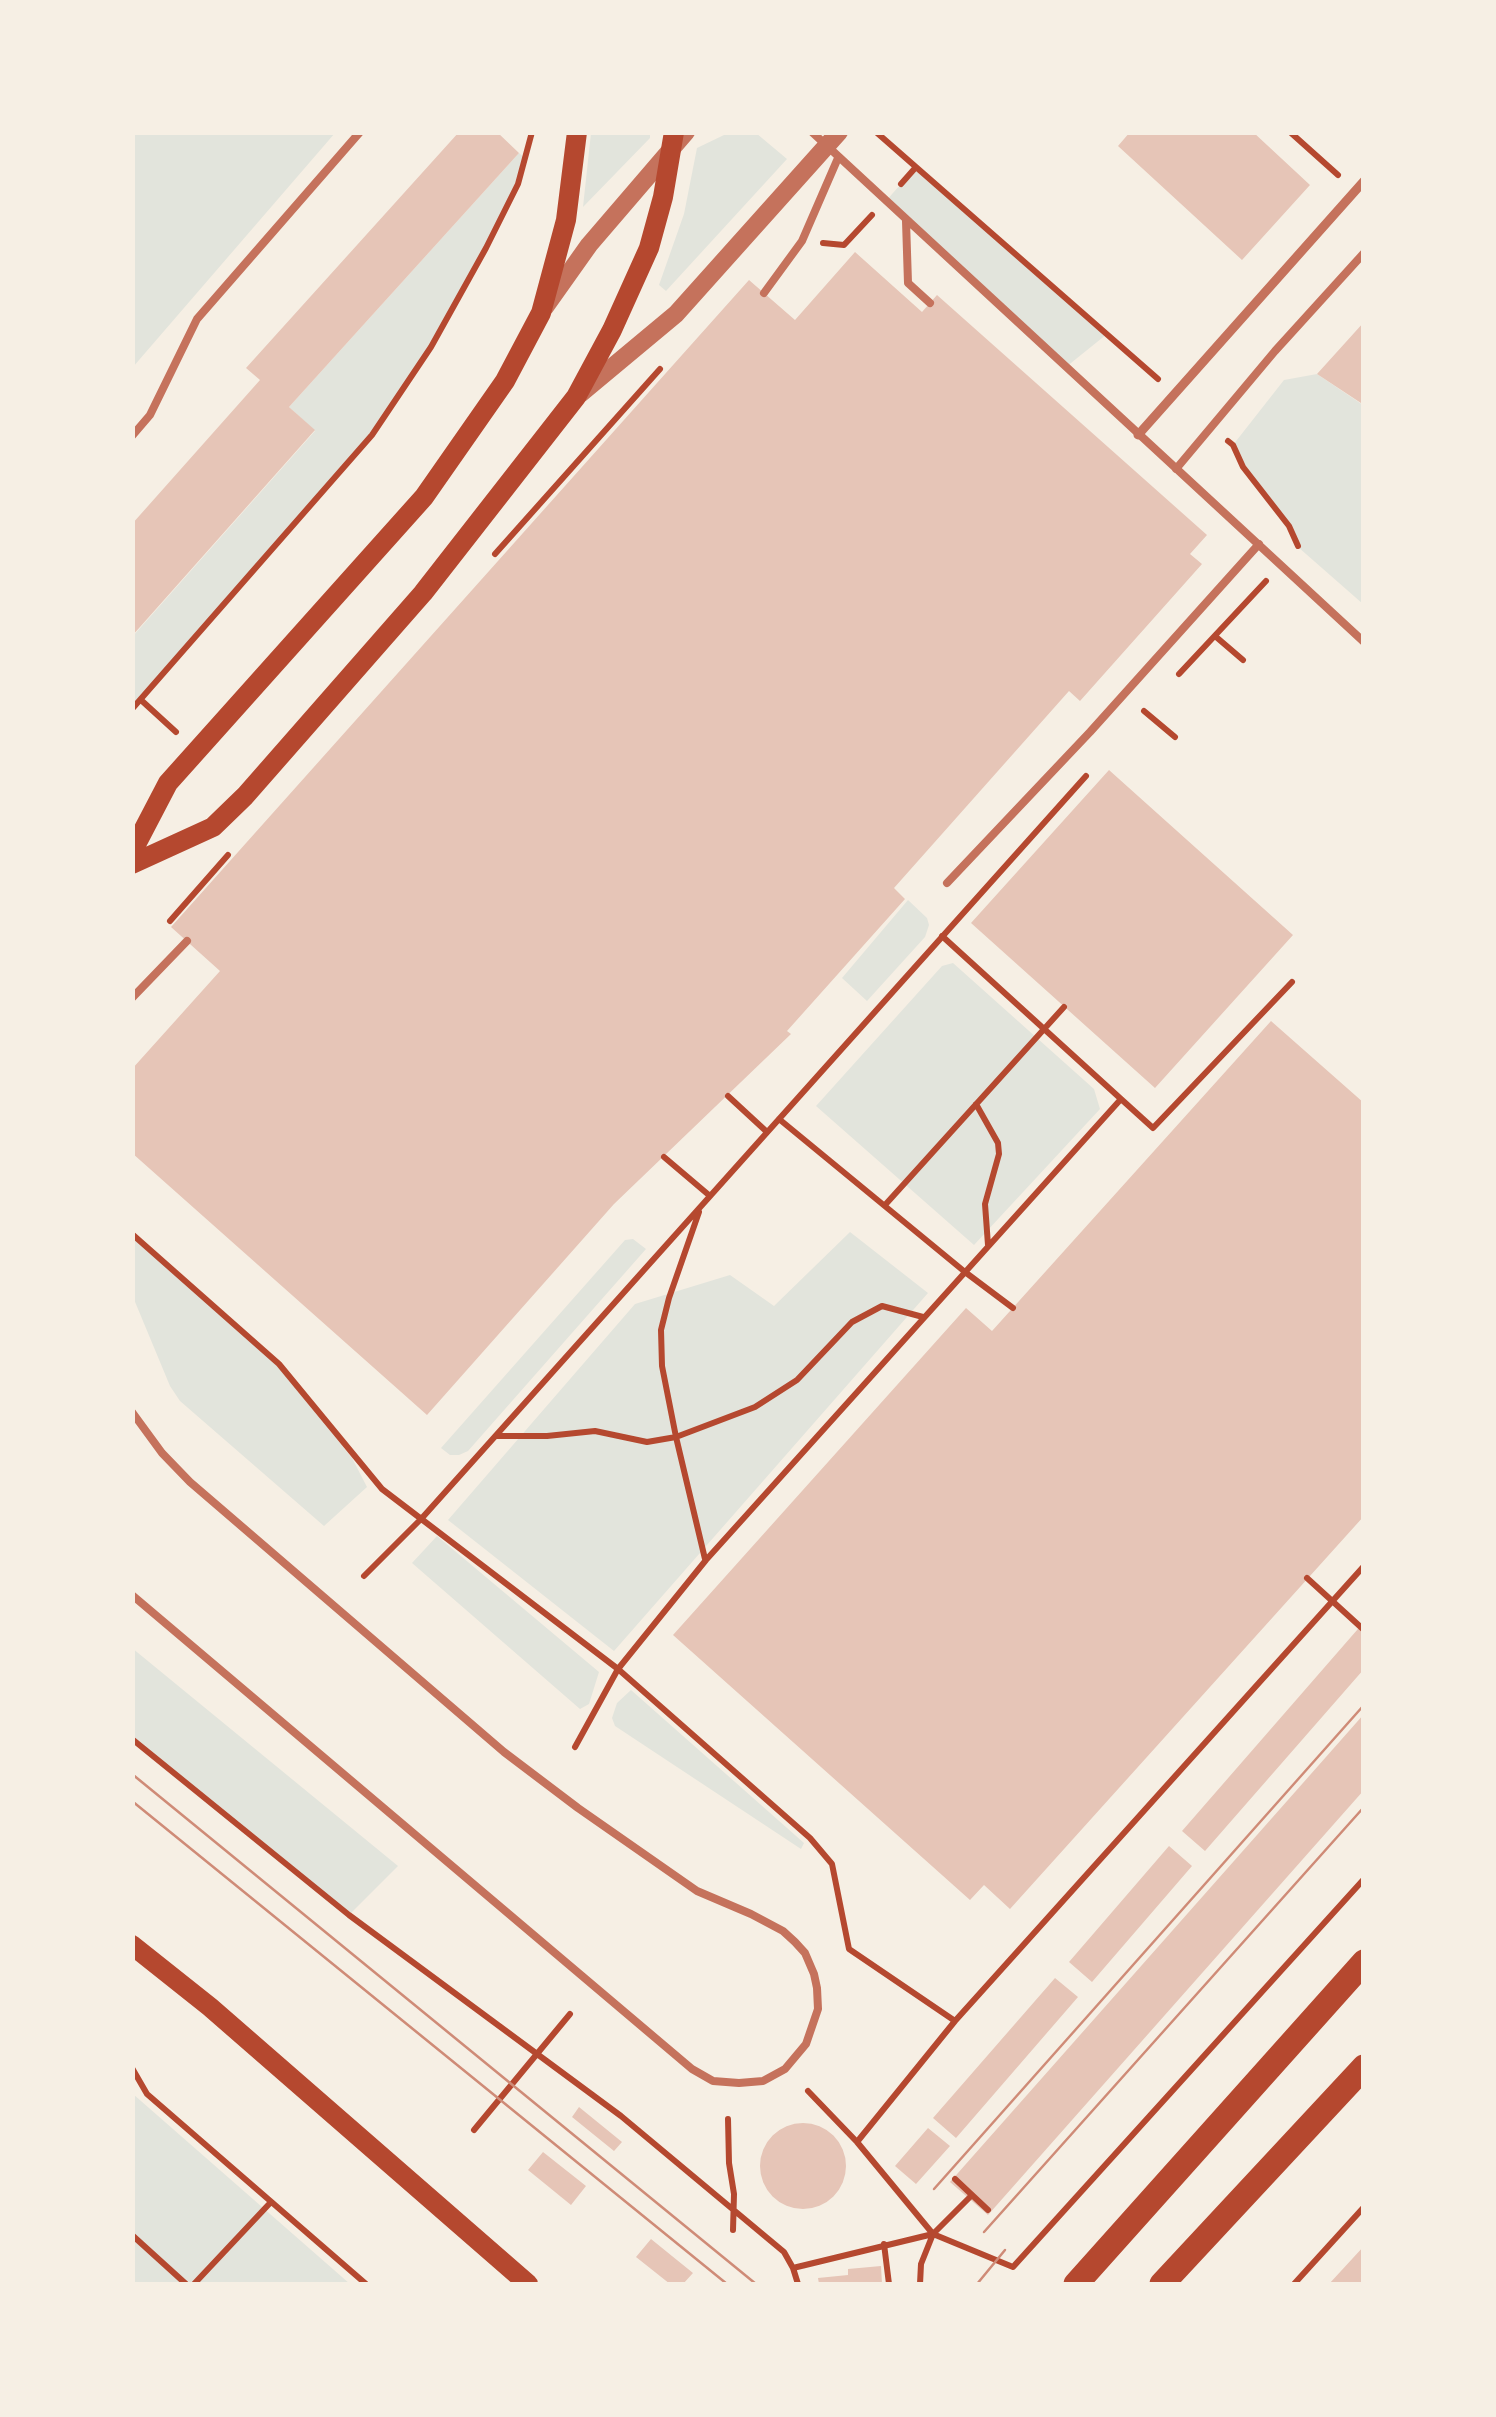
<!DOCTYPE html>
<html>
<head>
<meta charset="utf-8">
<style>
  body { margin:0 }
  #map { position:relative; width:1496px; height:2417px; overflow:hidden; background:#f6efe4; font-family:Helvetica,sans-serif }
  canvas { display:block }
  .frame { position:absolute; inset:0; border:135px solid #f6efe4; pointer-events:none }
</style>
</head>
<body>
<div id="map">
<canvas width="1496" height="2417"></canvas>
<div class="frame"></div>
</div>
<script>
const g = document.querySelector('canvas').getContext('2d');
g.lineJoin = 'round';
function paint(path, color) {
  g.fillStyle = color;
  g.fill(path, 'evenodd');
}
function shape(rows) {
  const path = new Path2D();
  for (const r of rows) {
    if (r.length === 3) {
      path.moveTo(r[0] + r[2], r[1]);
      path.arc(r[0], r[1], r[2], 0, 2 * Math.PI);
      continue;
    }
    path.moveTo(r[0], r[1]);
    for (let i = 2; i < r.length; i += 2) path.lineTo(r[i], r[i + 1]);
  }
  return path;
}
function stroke(path, color, width, dash) {
  g.strokeStyle = color;
  g.lineWidth = width;
  g.lineCap = dash ? 'butt' : 'round';
  g.setLineDash(dash || []);
  g.stroke(path);
}
paint(shape([
  [133,132,335,133,133,367,132,133],
  [743,132,756,133,787,159,666,291,659,285,684,214,697,148,724,135],
  [591,133,650,133,650,138,583,207],
  [519,153,526,159,518,184,431,347,372,435,133,708,133,636,315,431,289,407],
  [916,167,1107,334,1066,367,885,202],
  [1317,374,1363,405,1363,604,1298,547,1289,526,1243,467,1233,445,1284,380],
  [908,900,927,918,929,925,925,937,867,1001,842,978],
  [953,963,1094,1089,1100,1109,974,1245,816,1106,942,966],
  [850,1232,928,1293,614,1651,448,1520,635,1304,730,1275,774,1306],
  [132,1236,274,1362,352,1458,367,1487,324,1526,180,1401,170,1386,133,1297],
  [633,1239,646,1249,468,1451,459,1455,450,1455,441,1448,625,1240],
  [437,1536,599,1672,589,1704,580,1709,412,1563],
  [132,1648,398,1866,349,1915,133,1739],
  [631,1690,804,1843,801,1849,615,1726,612,1718,617,1703],
  [133,2094,350,2284,133,2284]
]), '#e2e4dc');
paint(shape([
  [459,132,497,132,519,153,289,407,315,430,132,636,132,524,260,380,246,368],
  [1130,132,1253,132,1310,185,1242,260,1118,146],
  [855,252,922,312,937,295,1207,535,1190,554,1202,564,1080,701,1069,691,894,888,905,899,787,1031,791,1034,614,1204,427,1415,132,1153,132,1069,220,971,171,927,749,280,795,320],
  [1364,322,1364,405,1317,374],
  [1109,770,1293,935,1155,1088,971,923],
  [1271,1021,1364,1103,1364,1516,1010,1909,984,1885,970,1900,673,1635,966,1308,992,1331],
  [1364,1622,1364,1669,1205,1851,1182,1831],
  [1364,1714,1364,1790,988,2215,950,2182],
  [1169,1846,1192,1866,1092,1982,1069,1962],
  [1055,1978,1078,1997,956,2138,933,2118],
  [579,2107,622,2142,614,2151,572,2117],
  [803,2166,43],
  [928,2128,950,2146,916,2184,895,2166],
  [543,2152,586,2186,571,2205,528,2170],
  [651,2239,693,2273,683,2284,670,2284,636,2257],
  [1364,2246,1364,2284,1329,2284],
  [881,2266,882,2284,819,2284,818,2278,848,2275,848,2269]
]), '#e6c5b7');
stroke(shape([
  [876,132,1158,379],
  [1290,132,1338,175],
  [901,184,916,167],
  [823,243,844,245,872,215],
  [1228,441,1233,445,1243,467,1289,526,1298,546],
  [495,554,660,369],
  [1215,636,1243,660],
  [1179,674,1266,581],
  [141,700,176,732],
  [132,709,372,435,431,347,486,248,518,184,532,132],
  [1144,711,1175,737],
  [170,921,228,855],
  [728,1096,767,1132],
  [1121,1099,1153,1128,1292,982],
  [976,1104,998,1143,999,1154,985,1204,988,1245],
  [779,1119,965,1272,1013,1308],
  [664,1157,710,1196],
  [885,1205,1064,1007],
  [699,1212,669,1298,661,1330,662,1366,676,1437,705,1559],
  [132,1234,279,1364,382,1489,618,1669,810,1838,832,1864,849,1949,955,2021],
  [496,1436,547,1436,595,1431,647,1442,676,1437,755,1407,797,1380,852,1322,882,1306,923,1317],
  [364,1576,422,1518,1086,776],
  [1307,1578,1364,1630],
  [132,1739,349,1915,621,2116,784,2252,793,2268,798,2284],
  [575,1747,618,1669,706,1560,1121,1099,942,936],
  [132,2068,147,2094,366,2284],
  [808,2091,857,2142,933,2234,1013,2267,1364,1879],
  [728,2119,729,2163,734,2194,733,2230],
  [474,2130,570,2014],
  [857,2142,955,2021,1364,1566],
  [955,2179,988,2210],
  [132,2235,186,2284],
  [884,2244,889,2284],
  [793,2268,933,2234],
  [194,2284,271,2202],
  [920,2284,921,2264,933,2234,972,2195],
  [1294,2284,1364,2207]
]), '#b5482f', 6);
stroke(shape([
  [812,132,1364,642],
  [906,221,908,283,930,303],
  [764,293,802,241,838,158],
  [132,436,150,415,197,319,360,132],
  [1176,469,1275,351,1364,253],
  [947,883,1090,732,1259,544],
  [132,998,187,941],
  [132,1412,162,1453,190,1482,504,1752,578,1808,697,1891,751,1914,783,1931,795,1942,805,1953,814,1974,817,1988,818,2009,806,2044,785,2069,763,2081,739,2083,713,2081,692,2069,132,1595]
]), '#c5725c', 8);
stroke(shape([
  [1138,435,1364,181]
]), '#c5725c', 9);
stroke(shape([
  [545,307,589,245,686,132],
  [580,394,676,314,839,132]
]), '#c5725c', 18);
stroke(shape([
  [132,852,168,783,424,497,505,381,541,313,566,220,577,132],
  [132,864,213,827,245,796,423,593,576,397,612,330,649,248,663,197,674,132],
  [132,1945,210,2007,528,2284]
]), '#b5482f', 20);
stroke(shape([
  [1076,2284,1364,1962],
  [1162,2284,1364,2067]
]), '#b5482f', 25);
stroke(shape([
  [132,1774,756,2284],
  [132,1801,727,2284],
  [934,2189,1364,1705],
  [984,2232,1364,1807],
  [977,2284,1005,2250]
]), '#cf8b77', 2.5);
</script>
</body>
</html>
